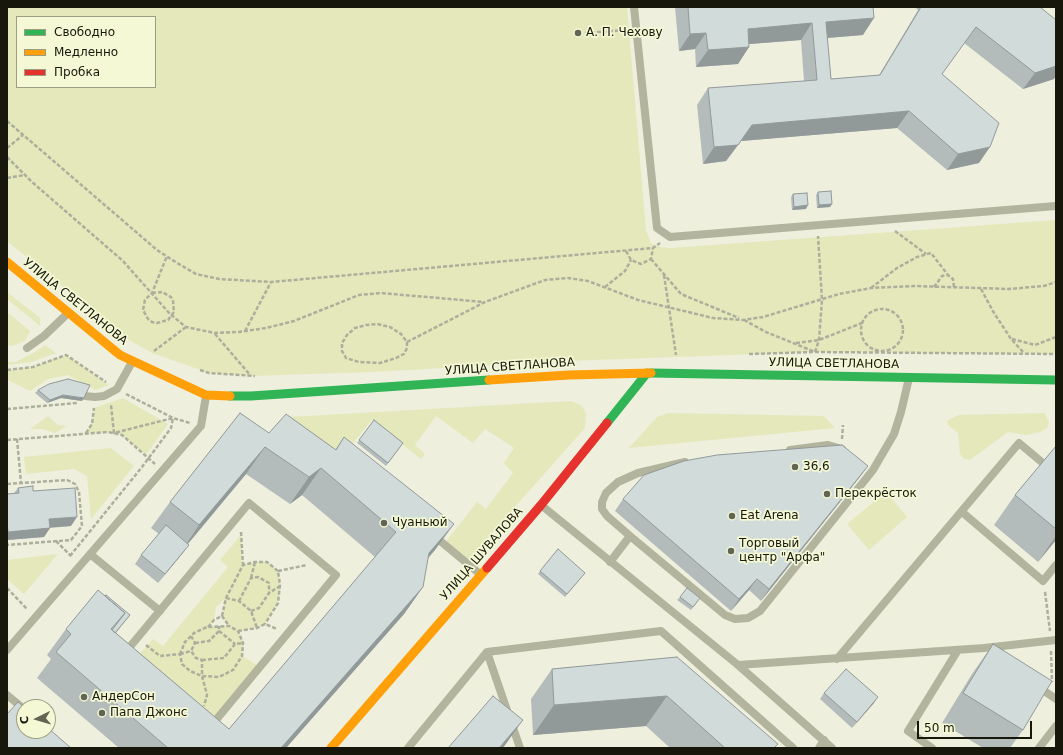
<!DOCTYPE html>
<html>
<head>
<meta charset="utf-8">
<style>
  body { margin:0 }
  #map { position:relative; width:1063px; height:755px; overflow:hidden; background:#eef0dd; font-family:"DejaVu Sans",sans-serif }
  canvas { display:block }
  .frame { position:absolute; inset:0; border:8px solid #17180b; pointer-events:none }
  .legend { position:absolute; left:16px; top:16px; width:140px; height:72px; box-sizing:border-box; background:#f4f8d5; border:1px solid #9c9e84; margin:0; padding:5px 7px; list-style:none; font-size:12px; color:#17180b }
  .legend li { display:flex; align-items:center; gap:8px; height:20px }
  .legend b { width:20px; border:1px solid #9c9e84 }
  .north { position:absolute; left:16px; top:699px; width:40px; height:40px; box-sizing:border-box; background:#f4f8d5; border:1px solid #9c9e84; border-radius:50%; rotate:265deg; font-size:11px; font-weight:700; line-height:16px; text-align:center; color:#17180b }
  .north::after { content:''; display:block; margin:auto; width:14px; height:18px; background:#626454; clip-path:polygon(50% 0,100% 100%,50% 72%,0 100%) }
  .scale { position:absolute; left:917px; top:721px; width:115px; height:18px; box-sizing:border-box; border:2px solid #17180b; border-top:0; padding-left:5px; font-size:12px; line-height:14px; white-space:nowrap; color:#17180b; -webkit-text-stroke:3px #f4f8d5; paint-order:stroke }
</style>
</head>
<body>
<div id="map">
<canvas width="1063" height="755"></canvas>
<div class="frame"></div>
<ul class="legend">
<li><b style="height:5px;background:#30b455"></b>Свободно</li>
<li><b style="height:5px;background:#ff9f0a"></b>Медленно</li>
<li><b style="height:5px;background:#e5322d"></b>Пробка</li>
</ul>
<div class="north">С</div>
<div class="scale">50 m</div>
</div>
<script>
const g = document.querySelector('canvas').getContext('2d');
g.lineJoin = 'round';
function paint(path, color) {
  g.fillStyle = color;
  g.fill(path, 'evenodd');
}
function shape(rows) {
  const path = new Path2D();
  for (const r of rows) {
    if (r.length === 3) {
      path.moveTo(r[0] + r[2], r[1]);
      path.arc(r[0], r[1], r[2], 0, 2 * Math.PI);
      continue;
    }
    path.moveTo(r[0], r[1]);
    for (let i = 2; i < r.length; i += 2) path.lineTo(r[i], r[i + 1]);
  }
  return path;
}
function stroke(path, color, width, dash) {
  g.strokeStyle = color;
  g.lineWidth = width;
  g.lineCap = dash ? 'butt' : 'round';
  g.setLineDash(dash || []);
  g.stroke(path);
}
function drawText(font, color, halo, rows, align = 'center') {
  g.font = font + ' "DejaVu Sans",sans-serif';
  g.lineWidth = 3.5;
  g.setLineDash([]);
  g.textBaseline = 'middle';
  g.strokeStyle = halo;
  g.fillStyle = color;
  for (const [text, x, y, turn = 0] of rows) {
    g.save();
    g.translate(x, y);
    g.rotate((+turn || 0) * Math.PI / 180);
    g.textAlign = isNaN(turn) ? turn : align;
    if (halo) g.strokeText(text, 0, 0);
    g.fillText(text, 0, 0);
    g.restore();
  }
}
paint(shape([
  [7,7,627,7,646,231,651,243,660,247,671,248,1056,220,1056,354,815,352,567,361,373,372,251,376,209,373,152,353,129,340,7,241],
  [17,17,155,17,155,87,17,87],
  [7,292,40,318,40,326,7,299],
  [7,312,30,331,25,341,12,346,7,345],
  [45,345,56,353,32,362,7,365,7,362,15,362,30,355],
  [66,355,109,385,95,390,68,375,48,379,30,391,8,380,7,370,33,367],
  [123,398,168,424,146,455,122,435,108,432,85,434,92,424,94,408],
  [571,401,581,405,586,413,585,428,466,562,444,544,477,502,486,509,513,473,504,463,514,448,485,429,473,443,436,416,415,445,425,454,421,459,372,420,340,459,288,417],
  [668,413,824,416,835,428,629,448,657,417],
  [1045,413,1049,423,1047,428,1040,432,1026,435,1008,432,970,460,963,458,960,454,958,433,948,425,947,422,948,420,959,415],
  [48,416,58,425,67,426,55,433,42,429,30,429],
  [111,448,134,466,91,519,87,476,74,469,26,474,24,457],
  [886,492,907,517,869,550,847,524],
  [241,535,243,565,255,562,267,562,278,571,280,585,278,603,265,624,257,628,238,631,243,643,242,656,260,667,215,721,133,662,153,639,163,646,228,567,220,560],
  [225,599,222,616,229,626,208,627,214,620,216,607],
  [58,554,24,594,7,579,7,560]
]), '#e4e8bb');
stroke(shape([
  [585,33,626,30],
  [7,121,157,250,177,263,196,274,219,279,271,282,653,248,660,243],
  [7,148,23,135],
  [7,157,32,182,123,261,170,314,186,327,215,333,239,332,266,328,294,321,359,295,381,293,484,302],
  [7,178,25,175],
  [895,231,926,254],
  [626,251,631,260,641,264,651,259,653,248],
  [651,259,681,294,739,318],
  [664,275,676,355],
  [605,287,625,271,631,260],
  [934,287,942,276,948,275,953,279,954,287],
  [871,288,897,268,917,257,931,253,948,275],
  [981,289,994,313,1011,339,1024,353],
  [152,293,162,292,171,297,173,301,174,312,168,320,157,323,152,322,148,319,143,310,145,300,152,293,167,256],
  [882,330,21],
  [744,320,766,332,815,352,819,340,822,300,818,236],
  [245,331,271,282],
  [215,334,251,376],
  [1012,339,1035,345,1056,337],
  [407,342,407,348,404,354,396,358,380,363,359,362,346,358,342,351,342,343,347,335,355,328,366,325,377,324,390,327,401,334,407,342,485,302,545,280,568,278,588,281,638,300,713,318,743,320,763,317,839,294,871,288,914,286,1009,289,1044,286,1056,282],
  [796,343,819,340,862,323],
  [154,351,186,327],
  [749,354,815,352,1056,354],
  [7,370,33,367,66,355,106,382],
  [200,370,209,373,255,376],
  [126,394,173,418,190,423],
  [7,409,77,403],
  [86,433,92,424,94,408],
  [17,439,21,483],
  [842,439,843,425],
  [7,440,108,432,122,435,155,464],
  [7,484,67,480,75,484,79,492,82,526,71,540,7,545],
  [241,532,243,565],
  [56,541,71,556],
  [70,556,142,467,171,428,173,418,114,433,111,405],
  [278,571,307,565],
  [251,578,255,562],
  [7,588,27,609],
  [1045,592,1050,631],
  [226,598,239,601,251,611,257,628],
  [239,601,251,578,258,577,269,583,269,593],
  [251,611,259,608,269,593,280,586],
  [222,616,226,598,243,565,255,562,267,562,278,571,280,585,278,603,265,624],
  [208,627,214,620,222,616,229,626],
  [219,631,235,644],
  [238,631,257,628,265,624,277,629],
  [191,636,195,643,191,651,196,658,202,660,202,676,207,695,204,706],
  [195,643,209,641,219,631,219,626],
  [146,645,160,656,180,654,182,664,190,671,202,676,219,677,233,670,242,656,243,643,238,631,229,626,207,627,194,633,185,642,180,654],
  [1051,651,1052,682],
  [180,654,191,651],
  [202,660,224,658,235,644,243,643]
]), '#adaf9d', 2.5, [4, 2]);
stroke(shape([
  [634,7,657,228,670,237,1056,206],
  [27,348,44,336,68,313],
  [85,396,95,397,104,396,117,389,132,362],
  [790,450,828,445,842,449],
  [249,503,336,575,211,726,124,654,249,503],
  [541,505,738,665,832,748],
  [962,512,1043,581,1056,565],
  [433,535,480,574],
  [630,536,725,615,735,619,748,618,760,611,873,470,894,434,901,412,909,378],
  [90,554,160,611],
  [610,562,630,536,607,516,602,509,602,502,606,493,618,482,638,473,685,462],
  [7,650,201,426,206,396],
  [487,652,520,748],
  [837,659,1019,443,1056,474],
  [738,665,984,648,1056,640],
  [1037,686,1056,699],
  [7,695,24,709],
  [408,748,487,652,661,631,793,748],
  [819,748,824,740],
  [932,748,908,731,958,650],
  [1039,748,1056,726]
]), '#b2b49d', 8);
stroke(shape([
  [651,373,1056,380],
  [230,396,251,396,489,380],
  [607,423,647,373]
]), '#30b455', 9);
stroke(shape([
  [7,262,120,355,206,395,230,396],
  [489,380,569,375,651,373],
  [331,748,487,568]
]), '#ff9f0a', 9);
stroke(shape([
  [487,568,541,505,607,423]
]), '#e5322d', 9);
paint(shape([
  [675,7,873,7,863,35,827,38,831,79,879,75,918,10,915,7,1040,7,1054,79,1023,89,964,43,942,74,979,163,947,170,897,128,741,141,726,161,703,164,697,105,708,88,804,81,801,40,749,44,749,47,738,64,696,67,695,49,679,51],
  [818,192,832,204,830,207,817,208,816,195],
  [793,194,806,209,792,210,791,197],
  [38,390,82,401,61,398,47,403,35,393],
  [374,420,403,443,386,466,357,443],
  [269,433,335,450,344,437,435,550,427,559,423,587,404,614,286,748,119,748,37,678,51,659,47,655,66,629,105,596,130,615,116,633,229,729,375,557,302,495,290,504,246,474,188,544,182,554,158,583,135,564,141,555,159,534,151,528,170,502],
  [1056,446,1056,540,1038,562,994,525,1015,495],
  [868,466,859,478,761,601,749,590,731,611,615,511,623,499],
  [18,488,33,491,71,526,50,528,44,537,7,540,7,494,14,493],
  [540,571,585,573,565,597,538,574],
  [680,597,698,601,691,610,677,600],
  [993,644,1023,730,1010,748,983,748,942,723,972,674],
  [677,657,775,748,670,748,646,726,533,735,531,699,552,669],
  [824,693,874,703,852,728,820,699]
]), '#b4bcbb');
paint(shape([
  [874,18,863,35,814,39,826,22],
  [812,23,801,40,737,45,748,29],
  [706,33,695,49,679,51,690,34],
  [749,47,738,64,696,67,708,50],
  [1056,66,1056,76,1054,79,1023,89,1035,73],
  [909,111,897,128,741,141,726,161,703,164,714,147,752,125],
  [990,147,979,163,947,170,958,154],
  [832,204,830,207,817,208,819,205],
  [808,205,806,209,792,210,794,207],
  [63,395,84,398,82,401,61,398,47,403,50,400],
  [265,447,246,474,181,552,199,525],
  [868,466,859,478,761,601,769,589],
  [321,468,302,495,290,504,309,477],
  [77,517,71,526,43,528,49,519],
  [454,524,435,550,410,579,429,553],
  [50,528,44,537,7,540,7,533,8,532],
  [1056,536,1056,540,1038,562],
  [189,545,182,554,158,583,165,574],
  [757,579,749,590,731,611,739,599],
  [423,587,404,614,286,748,281,748],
  [667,696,646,726,533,735,554,705],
  [878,697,874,703,852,728,857,722],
  [523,720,503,748,499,748]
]), '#929999');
const building = shape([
  [688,7,873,7,874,18,826,22,831,79,880,75,921,7,1040,7,1056,20,1056,66,1035,73,976,27,942,74,999,123,990,147,958,154,909,111,752,125,738,145,714,147,708,88,817,80,812,23,748,29,749,47,708,50,706,33,690,34,688,7],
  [831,191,832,204,819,205,818,192,831,191],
  [807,193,808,205,794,207,793,194,807,193],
  [68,379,90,385,84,398,63,395,50,400,38,390,49,384,68,379],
  [240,413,269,433,286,414,336,450,344,437,454,524,429,553,423,587,281,748,168,748,56,652,71,634,66,629,98,590,125,613,111,629,229,729,396,532,321,468,309,477,265,447,199,525,170,502,240,413],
  [374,420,403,443,388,463,359,440,374,420],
  [842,445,868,466,769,589,757,579,739,599,623,499,644,475,684,461,717,455,842,445],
  [1056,446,1056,529,1015,495,1056,446],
  [33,486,33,491,75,488,77,517,49,519,50,528,8,532,7,523,7,494,19,493,18,488,33,486],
  [166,525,189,545,165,574,141,555,166,525],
  [558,549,585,573,567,594,540,571,558,549],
  [687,588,700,598,693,607,680,597,687,588],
  [106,595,130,615,115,633,112,630,125,613,105,596,106,595],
  [993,644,1052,681,1023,730,963,693,993,644],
  [677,657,778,744,774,748,725,748,667,696,554,705,552,669,677,657],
  [846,669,878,697,857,722,824,693,846,669],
  [493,696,523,720,499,748,448,748,493,696],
  [18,702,24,707,24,731,48,731,48,728,71,748,7,748,7,714,18,702]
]);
paint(building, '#d1dbda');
stroke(building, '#929999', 1);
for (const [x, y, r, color] of [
  [578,33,4,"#626454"],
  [795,467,4,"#626454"],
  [827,494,4,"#626454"],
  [732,516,4,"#626454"],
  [384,523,4,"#626454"],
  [731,551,4,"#626454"],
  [84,697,4,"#626454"],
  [102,713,4,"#626454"]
]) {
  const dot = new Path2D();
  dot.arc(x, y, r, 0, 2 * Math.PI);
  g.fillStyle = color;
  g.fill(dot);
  stroke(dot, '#f4f8d5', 1.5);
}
drawText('12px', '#17180b', '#f4f8d5', [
  ["А. П. Чехову",586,33],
  ["36,6",803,467],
  ["Перекрёсток",835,494],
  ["Eat Arena",740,516],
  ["Чуаньюй",392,523],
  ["Торговый",739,544],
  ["центр \"Арфа\"",739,558],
  ["АндерСон",92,697],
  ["Папа Джонс",110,713]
], 'left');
drawText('12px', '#17180b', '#f4f8d5', [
  ["УЛИЦА СВЕТЛАНОВА",75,302,39],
  ["УЛИЦА СВЕТЛАНОВА",834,364,1],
  ["УЛИЦА СВЕТЛАНОВА",510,367,-4],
  ["УЛИЦА ШУВАЛОВА",482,554,-49]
]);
</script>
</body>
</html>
